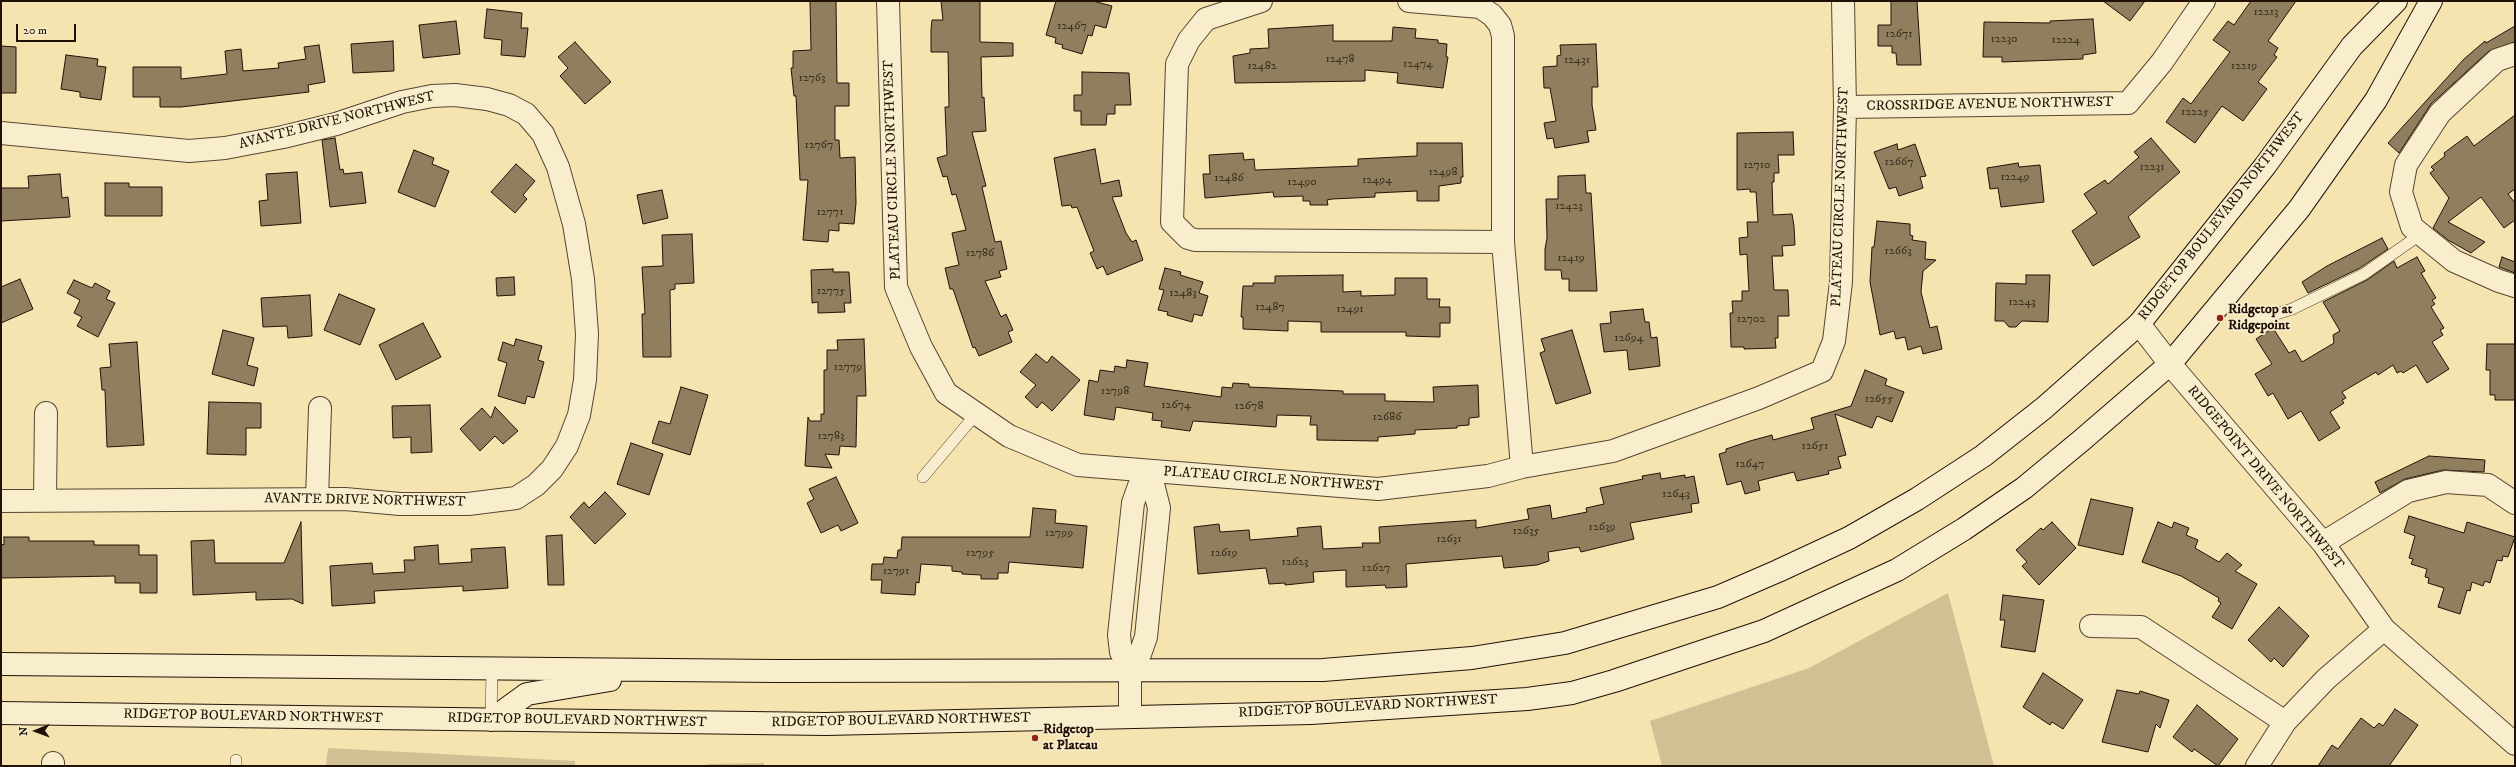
<!DOCTYPE html>
<html>
<head>
<meta charset="utf-8">
<style>
  body { margin:0 }
  #map { position:relative; width:2516px; height:767px; overflow:hidden; background:#f5e4b0; font-family:"IM FELL DW Pica",serif }
  canvas { display:block }
  .frame { position:absolute; inset:0; border:2px solid #211208; pointer-events:none }
  .north { position:absolute; left:16px; top:711px; width:40px; height:40px; -webkit-text-stroke:3px #f8edcc; paint-order:stroke; rotate:269deg; font-size:11px; font-weight:700; line-height:16px; text-align:center; color:#211208 }
  .north::after { content:''; display:block; margin:auto; width:14px; height:18px; background:#211208; clip-path:polygon(50% 0,100% 100%,50% 72%,0 100%) }
  .scale { position:absolute; left:16px; top:24px; width:60px; height:18px; box-sizing:border-box; border:2px solid #211208; border-top:0; padding-left:5px; font-size:12px; line-height:14px; white-space:nowrap; color:#211208; -webkit-text-stroke:3px #f8edcc; paint-order:stroke }
</style>
</head>
<body>
<div id="map">
<canvas width="2516" height="767"></canvas>
<div class="frame"></div>
<div class="north">N</div>
<div class="scale">20 m</div>
</div>
<script>
const g = document.querySelector('canvas').getContext('2d');
g.lineJoin = 'round';
function paint(path, color) {
  g.fillStyle = color;
  g.fill(path, 'evenodd');
}
function shape(rows) {
  const path = new Path2D();
  for (const r of rows) {
    path.moveTo(r[0], r[1]);
    for (let i = 2; i < r.length; i += 2) path.lineTo(r[i], r[i + 1]);
  }
  return path;
}
function stroke(path, color, width, dash) {
  g.strokeStyle = color;
  g.lineWidth = width;
  g.lineCap = dash ? 'butt' : 'round';
  g.setLineDash(dash || []);
  g.stroke(path);
}
function drawText(font, color, halo, rows, align = 'center') {
  g.font = font + ' "IM FELL DW Pica",serif';
  g.lineWidth = 3.5;
  g.setLineDash([]);
  g.textBaseline = 'middle';
  g.strokeStyle = halo;
  g.fillStyle = color;
  for (const [text, x, y, turn = 0] of rows) {
    g.save();
    g.translate(x, y);
    g.rotate((+turn || 0) * Math.PI / 180);
    g.textAlign = isNaN(turn) ? turn : align;
    if (halo) g.strokeText(text, 0, 0);
    g.fillText(text, 0, 0);
    g.restore();
  }
}
paint(shape([
  [1948,593,1994,766,1662,766,1650,721,1809,668],
  [328,748,575,761,575,766,326,766],
  [764,763,764,766,707,766,707,764]
]), '#d1c093');
const building = shape([
  [810,1,836,1,837,83,849,83,849,106,835,106,835,140,839,140,840,158,855,157,856,203,854,224,839,223,839,231,829,230,828,242,803,240,808,180,800,180,796,96,794,96,791,68,793,68,793,51,811,50,810,1],
  [941,1,980,1,980,42,1013,43,1013,56,981,57,982,98,984,97,986,131,972,132,986,186,982,187,995,242,1001,241,1007,269,999,271,1001,277,985,281,1001,317,1006,314,1013,330,1008,332,1012,342,979,356,975,347,973,348,953,289,950,289,945,268,959,265,952,233,966,230,956,194,952,195,947,176,943,177,937,158,947,155,945,107,949,107,948,52,931,52,931,30,932,20,943,20,941,1],
  [1056,1,1093,1,1112,6,1106,28,1095,25,1092,36,1088,35,1082,54,1062,48,1063,45,1055,43,1056,38,1046,35,1056,1],
  [1891,1,1917,1,1921,65,1897,65,1896,53,1892,53,1892,46,1878,46,1878,25,1891,25,1891,1],
  [2103,1,2145,1,2130,21,2103,1],
  [2251,1,2296,1,2268,41,2278,48,2274,55,2277,57,2258,82,2267,89,2243,121,2222,106,2195,143,2166,122,2183,98,2191,104,2230,52,2213,40,2228,21,2234,25,2251,1],
  [487,9,522,13,521,28,528,28,525,57,501,55,502,40,484,38,487,9],
  [2093,19,2096,53,2083,55,2083,59,2002,62,2002,57,1983,57,1984,22,2050,23,2050,21,2093,19],
  [456,21,460,54,423,58,419,25,456,21],
  [1333,25,1333,41,1392,41,1393,27,1416,29,1415,38,1438,40,1438,43,1447,44,1446,57,1448,57,1443,88,1397,83,1398,73,1365,70,1365,81,1235,83,1233,56,1250,53,1250,49,1269,48,1268,29,1333,25],
  [2515,26,2515,42,2489,51,2431,104,2399,153,2388,143,2464,59,2485,41,2486,43,2515,26],
  [393,41,394,71,353,73,351,44,393,41],
  [575,42,611,82,585,104,560,76,568,68,558,57,575,42],
  [1596,44,1598,87,1592,87,1592,105,1596,130,1587,131,1589,142,1555,148,1553,138,1547,139,1544,123,1556,121,1550,88,1544,88,1543,67,1557,66,1557,56,1561,55,1560,45,1596,44],
  [319,45,325,82,308,85,309,92,181,107,160,107,160,97,133,97,133,67,181,67,181,79,227,74,225,51,241,49,243,71,279,68,278,63,306,59,304,47,319,45],
  [1,46,16,47,16,93,1,93,1,46],
  [66,55,98,59,97,66,106,67,101,100,80,97,80,92,61,89,66,55],
  [1082,72,1129,73,1131,105,1115,105,1115,114,1107,114,1106,125,1081,125,1081,111,1074,111,1074,95,1082,95,1082,72],
  [2515,115,2515,189,2508,194,2515,203,2515,220,2504,228,2481,197,2448,222,2485,242,2471,253,2448,240,2433,228,2449,198,2430,173,2434,170,2431,167,2445,156,2444,153,2467,136,2474,146,2515,115],
  [1793,132,1794,155,1778,155,1779,173,1774,173,1774,182,1772,182,1773,215,1792,214,1794,226,1795,245,1782,246,1783,256,1772,256,1774,290,1788,290,1789,316,1778,316,1778,338,1775,338,1776,348,1744,349,1744,347,1731,347,1730,313,1733,313,1732,301,1742,301,1742,291,1749,291,1747,254,1740,255,1739,238,1748,237,1747,222,1758,222,1756,192,1750,192,1750,189,1737,190,1737,133,1793,132],
  [335,138,340,170,343,169,344,174,362,172,366,203,330,207,322,140,335,138],
  [2151,138,2180,172,2128,217,2140,237,2093,266,2072,231,2097,213,2084,194,2105,180,2108,184,2139,157,2134,152,2151,138],
  [1417,143,1462,143,1463,177,1461,177,1461,183,1439,186,1439,201,1417,201,1417,191,1375,193,1375,197,1332,199,1327,200,1328,205,1310,205,1310,201,1303,201,1303,196,1274,197,1273,192,1205,198,1203,174,1210,174,1209,155,1243,153,1244,160,1254,159,1255,170,1358,166,1358,159,1417,156,1417,143],
  [1897,144,1898,150,1915,144,1926,176,1920,177,1923,188,1899,196,1896,187,1889,189,1874,152,1897,144],
  [1095,149,1101,184,1119,180,1122,196,1112,197,1126,233,1132,242,1136,240,1143,260,1107,275,1103,266,1097,269,1090,253,1094,251,1077,207,1072,208,1071,205,1062,206,1054,158,1095,149],
  [414,150,434,158,432,164,449,171,435,207,398,192,414,150],
  [2018,163,2019,167,2040,165,2044,202,2001,207,1998,188,1990,189,1987,168,2018,163],
  [516,164,535,181,523,195,527,199,515,213,491,192,516,164],
  [297,172,301,223,261,226,259,201,268,200,266,174,297,172],
  [60,174,62,198,68,197,70,217,1,221,1,188,29,188,28,176,60,174],
  [1585,175,1586,193,1591,193,1597,291,1569,291,1569,279,1562,279,1561,270,1545,270,1545,249,1547,238,1546,199,1558,199,1558,176,1585,175],
  [105,183,129,183,129,187,162,187,162,216,105,216,105,183],
  [662,190,668,218,643,224,637,195,662,190],
  [1877,221,1910,224,1910,235,1913,236,1912,240,1926,242,1925,259,1936,260,1923,271,1921,292,1930,328,1937,326,1942,349,1923,354,1921,346,1908,350,1905,337,1896,339,1894,331,1880,335,1870,282,1872,247,1874,247,1877,221],
  [692,234,694,283,675,284,675,289,670,290,671,357,643,357,642,314,645,314,642,267,663,266,662,235,692,234],
  [2382,238,2388,249,2360,268,2308,293,2302,282,2327,266,2382,238],
  [2417,257,2425,271,2421,273,2436,298,2432,300,2435,304,2431,307,2444,328,2440,330,2443,335,2432,342,2449,369,2427,383,2416,365,2403,373,2401,371,2397,373,2393,365,2378,375,2376,372,2342,392,2346,398,2342,400,2344,403,2330,412,2340,428,2319,441,2301,411,2288,419,2273,393,2268,396,2255,374,2272,364,2256,339,2273,328,2289,353,2295,350,2302,362,2334,343,2333,335,2340,331,2323,302,2367,280,2394,261,2397,268,2417,257],
  [2502,257,2515,262,2515,273,2499,267,2502,257],
  [1165,268,1181,272,1180,275,1203,282,1199,293,1208,296,1202,316,1194,314,1192,322,1167,315,1168,312,1158,310,1164,290,1159,289,1165,268],
  [833,269,833,272,849,272,851,303,844,303,845,312,818,313,818,302,812,303,811,270,833,269],
  [1343,275,1343,292,1361,291,1361,296,1395,295,1395,278,1427,278,1427,299,1440,299,1439,307,1450,307,1450,323,1440,323,1440,337,1406,336,1406,332,1321,332,1321,322,1288,321,1288,331,1243,329,1243,317,1241,317,1243,286,1253,286,1253,283,1275,283,1275,276,1343,275],
  [2026,275,2050,275,2048,322,2022,321,2016,327,2009,327,2004,321,1995,321,1996,283,2026,284,2026,275],
  [514,277,515,295,497,296,496,278,514,277],
  [20,279,33,309,1,323,1,287,20,279],
  [74,280,92,288,95,283,110,291,106,299,115,303,98,337,77,326,82,317,74,313,80,300,67,293,74,280],
  [339,294,375,309,360,345,324,330,339,294],
  [310,295,312,336,288,338,287,326,263,327,261,298,310,295],
  [1643,309,1645,322,1649,322,1651,338,1657,337,1660,366,1629,370,1627,350,1604,352,1600,324,1611,323,1610,312,1643,309],
  [423,323,441,357,396,380,379,345,423,323],
  [223,330,254,338,247,365,258,368,254,386,212,374,223,330],
  [1572,330,1591,393,1556,404,1540,353,1545,351,1541,339,1572,330],
  [516,339,542,346,538,360,544,362,534,398,527,396,525,404,498,396,507,363,498,360,503,342,514,346,516,339],
  [864,339,866,396,857,396,856,447,840,446,839,455,825,454,832,468,805,466,808,417,810,421,821,421,821,414,824,414,824,370,827,370,827,350,838,350,837,340,864,339],
  [137,342,144,445,107,447,105,390,102,390,100,368,111,367,109,344,137,342],
  [2487,344,2515,344,2515,400,2495,400,2495,395,2490,395,2490,370,2486,370,2487,344],
  [1036,354,1047,363,1052,356,1080,380,1052,411,1042,402,1037,408,1025,397,1036,385,1020,372,1036,354],
  [1127,360,1148,363,1144,386,1221,397,1222,387,1232,388,1233,383,1249,384,1249,387,1343,391,1343,394,1385,394,1385,401,1434,402,1433,387,1478,385,1479,417,1469,418,1469,425,1457,426,1457,428,1415,430,1415,434,1378,437,1378,441,1317,440,1317,425,1310,425,1311,416,1277,415,1276,427,1193,421,1190,431,1161,427,1162,421,1152,420,1153,413,1116,407,1114,420,1084,415,1089,380,1098,382,1100,370,1114,372,1115,366,1126,368,1127,360],
  [1865,370,1887,379,1885,385,1904,392,1892,422,1877,416,1872,428,1835,414,1846,455,1838,457,1841,468,1828,471,1829,474,1797,481,1794,472,1758,481,1760,490,1745,494,1741,481,1727,485,1719,454,1726,452,1726,449,1750,441,1772,435,1773,440,1814,429,1811,418,1851,406,1865,370],
  [681,387,708,395,690,455,652,443,659,421,670,424,681,387],
  [209,402,261,403,261,428,246,428,246,455,207,454,209,402],
  [430,405,432,452,411,453,411,437,393,438,392,406,430,405],
  [495,407,518,431,503,444,495,436,480,451,460,429,482,408,491,418,495,407],
  [631,443,663,454,649,495,617,484,631,443],
  [2429,456,2485,460,2484,472,2443,470,2405,479,2380,493,2375,482,2429,456],
  [1660,473,1661,479,1685,475,1685,478,1694,476,1699,503,1691,504,1692,512,1630,523,1634,539,1581,552,1579,547,1548,552,1549,561,1537,565,1504,568,1502,556,1406,564,1407,587,1386,588,1385,585,1346,587,1346,570,1313,572,1314,582,1285,585,1285,583,1269,584,1266,568,1198,574,1194,527,1219,524,1220,532,1249,530,1250,540,1298,536,1297,528,1321,526,1323,549,1363,547,1362,543,1380,543,1379,527,1476,520,1476,528,1529,519,1527,509,1550,505,1552,519,1587,512,1586,508,1604,504,1600,488,1643,479,1642,476,1660,473],
  [836,477,858,523,841,531,838,525,821,533,807,503,814,499,809,489,836,477],
  [605,492,626,514,595,544,570,517,584,502,589,508,605,492],
  [2091,499,2133,508,2123,555,2078,545,2091,499],
  [1033,508,1056,510,1055,523,1087,526,1083,568,1009,562,1008,573,998,573,998,579,981,579,981,575,962,574,962,572,952,571,952,566,921,564,919,583,916,582,915,595,881,593,882,580,871,580,872,564,883,564,884,557,897,558,898,550,901,550,902,537,1030,537,1033,508],
  [2409,516,2464,533,2467,522,2515,537,2508,557,2503,556,2502,561,2497,560,2490,583,2485,581,2483,586,2472,582,2470,591,2467,590,2460,614,2438,607,2444,588,2428,583,2429,578,2425,577,2427,569,2411,564,2413,559,2409,558,2415,536,2404,532,2409,516],
  [301,522,303,604,292,599,256,600,256,592,193,595,191,541,214,540,215,563,284,563,301,522],
  [2052,522,2076,548,2039,585,2022,566,2027,562,2016,550,2041,528,2043,530,2052,522],
  [2158,522,2172,528,2174,522,2189,528,2186,535,2198,540,2195,548,2219,562,2227,553,2242,565,2235,571,2257,584,2232,629,2212,617,2221,603,2218,601,2219,598,2181,576,2142,562,2158,522],
  [562,535,564,585,548,585,546,536,562,535],
  [4,537,29,537,29,541,94,541,94,545,139,545,139,555,157,555,157,593,140,593,140,583,115,583,115,576,1,578,1,544,4,545,4,537],
  [438,545,439,564,472,562,471,549,505,547,508,588,463,591,463,586,374,591,375,603,332,606,330,566,372,563,373,574,405,572,404,560,415,560,414,547,438,545],
  [2003,595,2044,600,2035,652,2001,647,2005,620,2000,620,2003,595],
  [2279,607,2309,636,2283,667,2274,658,2271,662,2248,640,2279,607],
  [2043,673,2083,700,2063,729,2052,722,2050,725,2023,707,2043,673],
  [2117,690,2139,694,2140,691,2169,700,2160,728,2156,724,2148,752,2102,742,2117,690],
  [2197,705,2238,739,2218,766,2194,749,2192,752,2173,737,2197,705],
  [2395,709,2418,725,2389,766,2318,766,2332,745,2338,749,2361,718,2374,728,2379,723,2383,726,2395,709]
]);
paint(building, '#8f7f5f');
stroke(building, '#211208', 1);
const lane = shape([
  [2251,322,2292,309,2364,274,2421,234],
  [923,477,976,414],
  [491,720,492,669],
  [236,760,236,766]
]);
const street = shape([
  [888,1,896,287,921,347,946,393,1009,436,1078,465,1378,489,1488,476,1522,467,1613,451,1759,398,1822,371,1834,341,1841,282,1845,107,1843,1],
  [1261,1,1206,19,1189,40,1177,64,1172,222,1188,238,1195,240,1503,242],
  [1409,1,1480,7,1492,15,1500,25,1503,36,1503,242,1522,467],
  [2515,54,2497,60,2440,113,2406,165,2401,192,2412,227,2454,261,2499,281,2515,286],
  [1845,107,2128,103,2162,62,2204,1],
  [1,133,189,151,225,148,283,137,336,124,402,102,432,96,455,95,487,99,509,105,526,114,543,134,558,167,574,224,583,279,587,334,585,380,579,415,567,446,552,469,536,485,516,498,468,504,400,504,345,499,1,501],
  [2139,324,2170,364,2323,543,2384,629,2515,744],
  [45,499,46,413],
  [317,499,320,408],
  [2323,543,2408,491,2446,482,2488,485,2515,503],
  [2091,626,2141,627,2285,722],
  [1130,669,1140,654,1146,637,1159,508,1150,472],
  [1130,716,1130,669,1121,652,1119,635,1133,503,1139,486,1150,472],
  [53,766,53,763],
  [2257,766,2285,722,2326,679,2384,629]
]);
const secondary = shape([
  [1,664,778,671,1323,670,1472,658,1565,643,1718,597,1778,571,1849,538,1917,499,1983,456,2044,408,2139,324,2265,166,2352,46,2396,1],
  [1,713,826,724,1311,713,1527,699,1572,693,1614,681,1764,631,1897,570,1964,529,2024,488,2082,440,2170,364,2299,209,2376,100,2431,1],
  [491,720,527,694,610,680]
]);
stroke(lane, '#564632', 12);
stroke(street, '#564632', 24);
stroke(secondary, '#211208', 24);
stroke(lane, '#f8edcc', 11);
stroke(street, '#f8edcc', 22);
stroke(secondary, '#f8edcc', 22);
for (const [x, y, r, color] of [
  [2220,318,4,"#8f2418"],
  [1035,738,4,"#8f2418"]
]) {
  const dot = new Path2D();
  dot.arc(x, y, r, 0, 2 * Math.PI);
  g.fillStyle = color;
  g.fill(dot);
  stroke(dot, '#f8edcc', 1.5);
}
drawText('12px', '#3c2d1e', null, [
  ["12213",2266,13],
  ["12467",1072,27],
  ["12671",1899,35],
  ["12230",2004,40],
  ["12224",2066,41],
  ["12478",1340,60],
  ["12431",1577,61],
  ["12474",1418,65],
  ["12482",1262,67],
  ["12219",2244,67],
  ["12763",812,79],
  ["12225",2195,113],
  ["12767",819,146],
  ["12667",1899,163],
  ["12710",1757,166],
  ["12231",2152,168],
  ["12498",1443,173],
  ["12249",2015,178],
  ["12486",1229,179],
  ["12494",1377,181],
  ["12490",1302,183],
  ["12423",1569,207],
  ["12771",830,213],
  ["12663",1898,252],
  ["12786",980,254],
  ["12419",1571,259],
  ["12775",831,292],
  ["12483",1183,294],
  ["12243",2022,303],
  ["12487",1270,308],
  ["12491",1350,310],
  ["12702",1751,320],
  ["12694",1629,339],
  ["12779",848,368],
  ["12798",1115,392],
  ["12655",1879,400],
  ["12674",1176,406],
  ["12678",1249,407],
  ["12686",1387,418],
  ["12783",831,437],
  ["12651",1815,447],
  ["12647",1750,465],
  ["12643",1676,495],
  ["12639",1602,528],
  ["12635",1526,532],
  ["12799",1059,534],
  ["12631",1449,540],
  ["12795",980,554],
  ["12619",1224,554],
  ["12623",1295,563],
  ["12627",1376,569],
  ["12791",896,572]
]);
drawText('14px', '#211208', '#f8edcc', [
  ["CROSSRIDGE AVENUE NORTHWEST",1990,105,-1],
  ["AVANTE DRIVE NORTHWEST",337,121,-14],
  ["PLATEAU CIRCLE NORTHWEST",893,170,-92],
  ["PLATEAU CIRCLE NORTHWEST",1841,197,-88],
  ["RIDGETOP BOULEVARD NORTHWEST",2222,217,-52],
  ["RIDGEPOINT DRIVE NORTHWEST",2265,478,50],
  ["PLATEAU CIRCLE NORTHWEST",1273,480,4],
  ["AVANTE DRIVE NORTHWEST",365,501,1],
  ["RIDGETOP BOULEVARD NORTHWEST",1368,707,-3],
  ["RIDGETOP BOULEVARD NORTHWEST",253,717,1],
  ["RIDGETOP BOULEVARD NORTHWEST",577,721,1],
  ["RIDGETOP BOULEVARD NORTHWEST",901,721,-1]
]);
drawText('bold 14px', '#211208', '#f8edcc', [
  ["Ridgetop at",2228,310],
  ["Ridgepoint",2228,326],
  ["Ridgetop",1043,730],
  ["at Plateau",1043,746]
], 'left');
</script>
</body>
</html>
